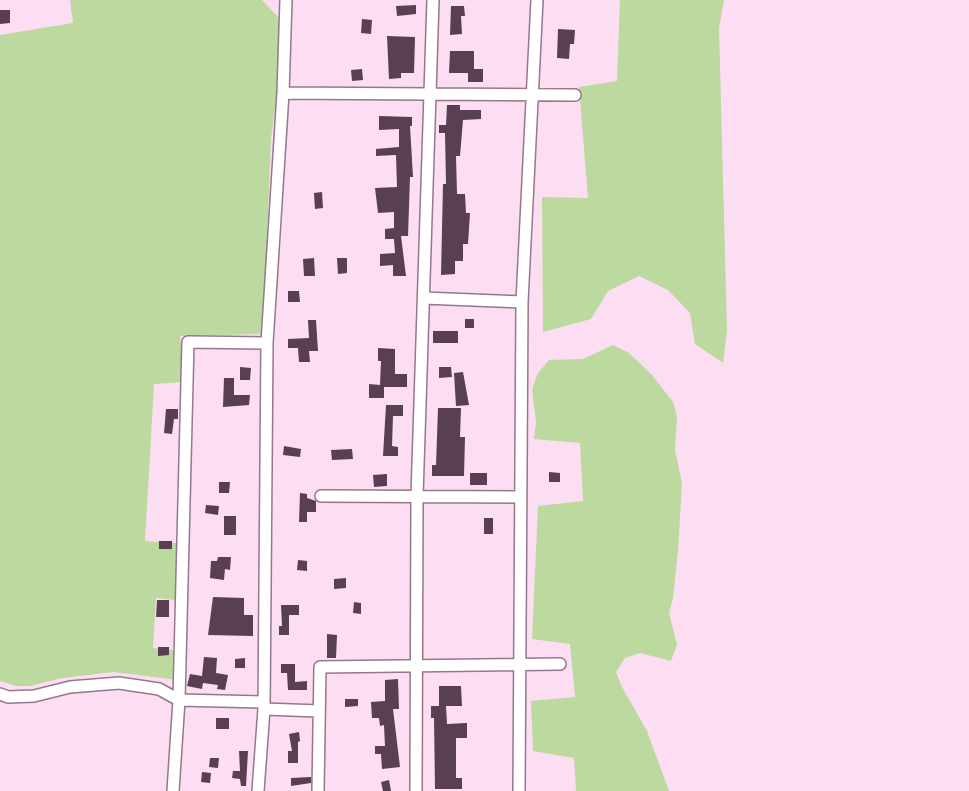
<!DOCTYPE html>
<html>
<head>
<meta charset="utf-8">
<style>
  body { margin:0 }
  canvas { display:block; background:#fcddf2 }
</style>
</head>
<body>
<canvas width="969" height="791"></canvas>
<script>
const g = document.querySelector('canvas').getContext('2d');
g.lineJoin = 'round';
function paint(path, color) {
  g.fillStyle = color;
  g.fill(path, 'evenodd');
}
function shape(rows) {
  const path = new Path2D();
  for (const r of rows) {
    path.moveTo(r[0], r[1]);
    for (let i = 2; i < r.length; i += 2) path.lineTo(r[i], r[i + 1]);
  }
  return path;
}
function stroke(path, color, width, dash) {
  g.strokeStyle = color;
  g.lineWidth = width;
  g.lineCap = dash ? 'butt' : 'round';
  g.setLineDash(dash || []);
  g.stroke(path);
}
paint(shape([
  [70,0,262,0,281,20,276,100,271,139,263,334,180,336,185,382,154,384,145,541,176,543,176,576,175,600,156,598,153,648,175,650,178,680,114,672,62,678,30,686,16,686,0,681,0,35,73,23],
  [620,0,724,0,719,28,727,331,723,363,695,344,690,313,668,290,639,276,608,291,591,319,543,332,542,197,588,198,579,87,617,81],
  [613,345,629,353,652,375,673,402,677,417,675,450,682,483,678,551,673,598,669,613,677,645,671,661,640,653,625,658,616,672,622,687,647,731,669,791,576,791,574,758,533,751,531,701,575,697,570,644,532,639,538,506,583,501,580,443,534,439,536,422,532,389,538,373,549,360,583,359]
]), '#bcd99f');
paint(shape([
  [416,5,416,14,397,16,396,6],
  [451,6,464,6,465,16,461,16,462,34,450,35],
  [0,10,10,10,10,23,0,24],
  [362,19,372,20,371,34,361,33],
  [558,29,575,30,574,44,570,44,569,59,557,58],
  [387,36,415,37,414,73,401,73,401,78,389,79],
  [450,51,474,51,474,69,483,69,483,82,468,82,468,73,449,73],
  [362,69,363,80,352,81,351,70],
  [447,105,460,105,460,110,481,110,481,119,463,120,460,156,456,156,457,194,465,194,466,213,470,213,468,244,463,244,463,261,455,261,455,274,441,275,443,184,446,184,445,133,439,133,439,125,446,125],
  [379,116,412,117,412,126,410,126,413,177,410,177,408,236,401,236,406,276,393,276,393,265,380,266,380,254,395,253,394,239,385,239,385,229,394,228,394,212,378,213,375,188,397,187,396,155,376,156,376,149,399,147,399,129,379,130],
  [322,192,323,208,315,209,314,193],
  [314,258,315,276,304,276,303,259],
  [337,258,347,258,347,273,338,274],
  [288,291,299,291,300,302,288,302],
  [465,319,474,319,474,328,465,328],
  [308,320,316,320,318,351,309,351,310,362,299,362,298,348,288,348,288,339,309,338],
  [433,331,458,331,458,343,433,343],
  [378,348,395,349,395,374,407,374,407,387,384,387,384,398,369,398,369,384,380,385,381,361,378,361],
  [240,367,251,368,250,380,240,380],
  [439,367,451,367,452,377,439,378],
  [463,372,469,405,456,406,454,373],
  [224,378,234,378,234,395,250,395,249,405,223,407],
  [386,405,403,405,403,416,393,416,392,446,398,447,398,456,383,456],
  [438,408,461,408,460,437,465,437,464,476,432,476,432,465,436,465],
  [166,409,178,409,178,419,174,419,172,434,164,433],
  [284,446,301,449,300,457,283,455],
  [352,449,353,459,332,460,331,450],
  [549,472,560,473,560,482,549,482],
  [470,473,487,473,487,485,470,485],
  [387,474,387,486,374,487,373,475],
  [219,482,230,482,229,493,219,493],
  [300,493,307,494,307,498,316,501,316,512,307,512,307,522,299,522],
  [206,505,219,506,218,515,205,513],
  [224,516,236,516,236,535,224,535],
  [484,518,493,518,493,534,484,534],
  [159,541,172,541,172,549,159,549],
  [218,557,231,557,230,570,225,569,224,580,210,578,211,561,217,561],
  [298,560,307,561,307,571,297,570],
  [346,578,346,588,334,589,334,579],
  [213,597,244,598,244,615,253,615,253,636,208,635],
  [157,600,169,600,169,617,156,617],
  [354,602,361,603,361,614,353,613],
  [281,605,299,605,299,615,289,615,289,635,279,635,279,626,282,626],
  [327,634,337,635,336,658,327,658],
  [158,647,169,647,169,655,158,656],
  [204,657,217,658,216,673,228,675,225,690,217,689,218,685,203,683,202,689,187,686,190,674,202,676],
  [245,658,245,668,235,668,235,659],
  [281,664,295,664,295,682,307,681,307,690,288,690,287,673,281,673],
  [398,679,399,709,393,709,400,767,382,769,381,754,375,754,375,746,385,746,384,725,380,726,379,718,372,718,371,702,385,701,385,680],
  [439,686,461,686,462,706,446,706,447,724,467,723,467,738,456,738,456,778,462,778,462,789,435,789,434,718,431,718,431,706,439,706],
  [345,699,358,699,358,706,345,707],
  [216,718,229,718,229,729,216,729],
  [299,732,300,741,298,742,298,763,288,763,288,751,292,751,289,734],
  [239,751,248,751,246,786,241,786,240,779,232,778,233,771,240,771],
  [210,758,219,758,218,768,209,767],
  [202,772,211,773,210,783,201,782],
  [311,777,311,783,291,786,291,778],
  [389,780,391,791,383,791,381,782]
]), '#583f51');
const minor = shape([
  [283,93,575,95],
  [424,298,522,302],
  [321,496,521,497],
  [0,694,8,697,34,696,70,687,119,683,159,689,179,700,263,702],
  [264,709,319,711],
  [173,791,179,700,188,342,267,343],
  [258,791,264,709,267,343,283,93,286,0],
  [318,791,320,667,560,664],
  [416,791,417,496,433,0],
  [519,791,522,302,537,0]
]);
stroke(minor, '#94788b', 14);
stroke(minor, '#fff', 11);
</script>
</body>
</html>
